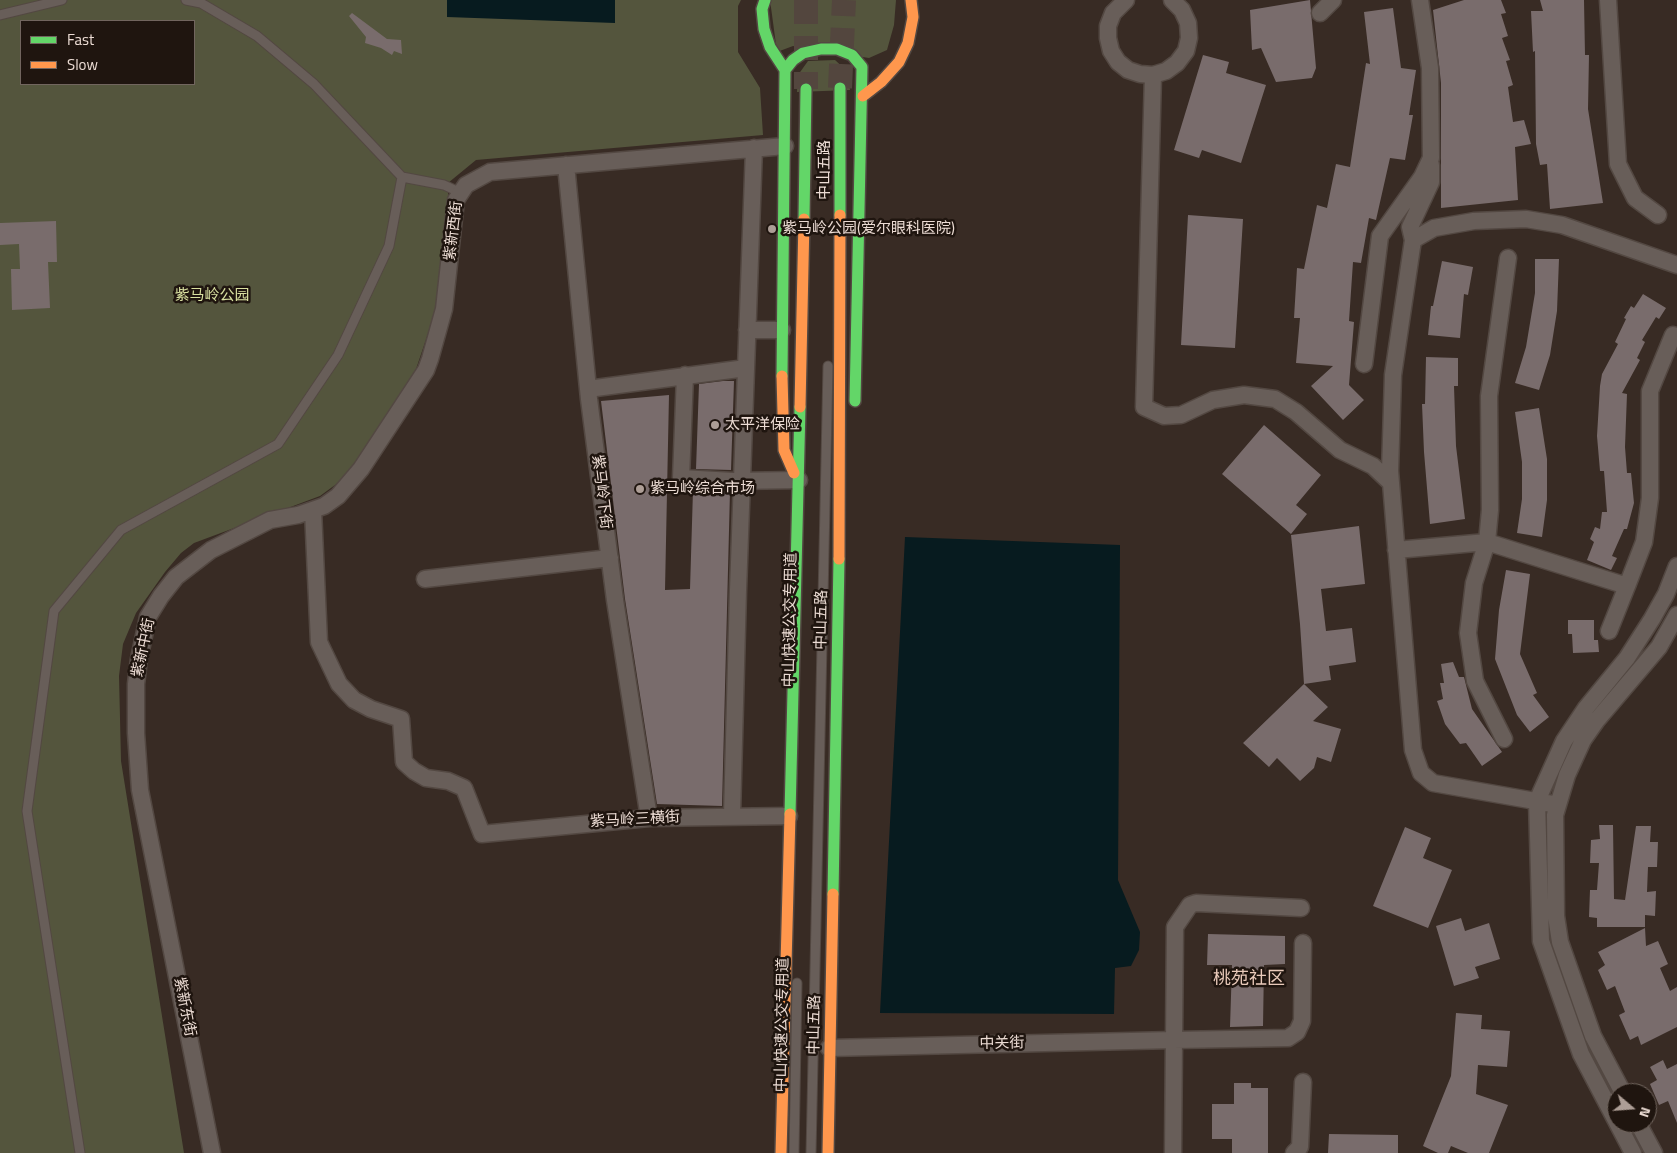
<!DOCTYPE html>
<html>
<head>
<meta charset="utf-8">
<style>
  body { margin:0 }
  #map { position:relative; width:1677px; height:1153px; overflow:hidden; background:#382b24; font-family:"Titillium Web",sans-serif }
  canvas { display:block }
  .legend { position:absolute; left:20px; top:20px; width:175px; height:65px; box-sizing:border-box; background:#1f150f; border:1px solid #71655e; margin:0; padding:6px 9px; list-style:none; font-size:15px; color:#ecdcd4 }
  .legend li { display:flex; align-items:center; gap:10px; height:25px }
  .legend b { width:25px; border:1px solid #71655e }
  .north { position:absolute; left:1607px; top:1083px; width:50px; height:50px; box-sizing:border-box; background:#1f150f; border:1px solid #71655e; border-radius:50%; rotate:108deg; font-size:14px; font-weight:700; line-height:20px; text-align:center; color:#ecdcd4 }
  .north::after { content:''; display:block; margin:auto; width:18px; height:22px; background:#ad9e96; clip-path:polygon(50% 0,100% 100%,50% 72%,0 100%) }
</style>
</head>
<body>
<div id="map">
<canvas width="1677" height="1153"></canvas>
<ul class="legend">
<li><b style="height:6px;background:#63d668"></b>Fast</li>
<li><b style="height:6px;background:#ff974d"></b>Slow</li>
</ul>
<div class="north">N</div>
</div>
<script>
const g = document.querySelector('canvas').getContext('2d');
g.lineJoin = 'round';
function paint(path, color) {
  g.fillStyle = color;
  g.fill(path, 'evenodd');
}
function shape(rows) {
  const path = new Path2D();
  for (const r of rows) {
    path.moveTo(r[0], r[1]);
    for (let i = 2; i < r.length; i += 2) path.lineTo(r[i], r[i + 1]);
  }
  return path;
}
function stroke(path, color, width, dash) {
  g.strokeStyle = color;
  g.lineWidth = width;
  g.lineCap = dash ? 'butt' : 'round';
  g.setLineDash(dash || []);
  g.stroke(path);
}
function drawText(font, color, halo, rows, align = 'center') {
  g.font = font + ' "Titillium Web","Noto Sans SC",sans-serif';
  g.lineWidth = 5;
  g.setLineDash([]);
  g.textBaseline = 'middle';
  g.strokeStyle = halo;
  g.fillStyle = color;
  for (const [text, x, y, turn = 0] of rows) {
    g.save();
    g.translate(x, y);
    g.rotate((+turn || 0) * Math.PI / 180);
    g.textAlign = isNaN(turn) ? turn : align;
    if (halo) g.strokeText(text, 0, 0);
    g.fillText(text, 0, 0);
    g.restore();
  }
}
paint(shape([
  [0,0,741,0,738,6,738,52,760,88,763,135,476,160,448,183,448,226,437,307,416,369,350,474,320,496,194,543,181,553,165,572,136,613,123,644,119,676,121,761,184,1153,0,1153],
  [21,21,194,21,194,84,21,84],
  [770,0,896,0,894,25,887,50,869,58,793,46,777,52],
  [835,60,848,72,850,90,797,92,798,75,808,61]
]), '#54553d');
paint(shape([
  [447,0,615,0,615,23,447,17],
  [905,537,1120,545,1118,880,1140,932,1139,950,1131,966,1115,968,1114,1014,880,1013]
]), '#071b1f');
paint(shape([
  [1310,0,1316,68,1312,78,1276,82,1261,48,1252,50,1250,10],
  [1464,0,1501,0,1506,13,1501,14,1508,36,1502,38,1510,60,1506,61,1513,85,1508,87,1513,122,1524,120,1531,144,1515,147,1518,200,1441,208,1441,83,1433,10],
  [1540,0,1584,0,1585,55,1589,55,1588,109,1603,203,1550,209,1547,164,1540,165,1536,144,1535,51,1533,52,1531,11,1543,11],
  [1393,8,1401,68,1416,70,1409,115,1413,115,1405,160,1390,158,1376,220,1369,218,1361,263,1353,262,1349,321,1354,322,1349,385,1364,400,1343,420,1311,386,1333,366,1296,363,1300,318,1294,318,1297,268,1304,269,1317,205,1327,208,1336,164,1350,167,1366,63,1370,64,1364,12],
  [352,13,387,39,401,40,402,54,394,51,392,55,381,48,365,43,366,37,349,16],
  [1203,55,1229,62,1226,73,1266,85,1241,163,1202,150,1199,158,1174,150],
  [1188,215,1243,219,1235,348,1181,345],
  [56,221,57,262,48,262,50,308,12,310,11,269,20,269,19,244,0,245,0,223],
  [1535,259,1559,259,1557,311,1550,355,1539,390,1515,383,1526,347,1535,293],
  [1442,261,1473,267,1468,295,1464,294,1460,338,1428,335,1431,306,1433,306],
  [1643,294,1666,308,1659,319,1656,317,1642,340,1645,342,1637,358,1640,360,1622,393,1627,394,1625,447,1627,473,1631,473,1634,503,1627,529,1624,529,1612,556,1617,558,1611,570,1587,560,1594,542,1590,539,1595,527,1600,529,1602,512,1607,512,1604,471,1600,471,1597,436,1600,386,1602,374,1618,344,1615,342,1626,319,1624,318,1631,306,1634,308],
  [1426,357,1458,358,1458,386,1454,386,1456,446,1465,519,1430,524,1424,452,1422,404,1425,404],
  [723,381,734,381,731,470,696,469,699,384],
  [669,395,665,590,690,589,693,490,730,491,722,806,657,804,625,599,601,401],
  [1539,408,1547,459,1547,500,1542,537,1517,533,1522,499,1522,462,1515,412],
  [1264,425,1321,475,1296,505,1307,514,1291,534,1222,474],
  [1359,526,1365,584,1321,589,1326,631,1352,628,1356,662,1329,666,1331,680,1304,684,1300,624,1291,535],
  [1506,570,1530,574,1520,654,1537,693,1533,695,1549,717,1530,732,1517,715,1495,659,1499,610],
  [1568,620,1594,620,1594,640,1598,640,1599,652,1573,653,1572,634,1568,634],
  [1453,662,1459,677,1464,677,1472,709,1502,752,1482,766,1466,743,1460,744,1445,724,1437,701,1443,699,1440,683,1444,683,1441,664],
  [1304,684,1328,707,1313,721,1341,729,1331,762,1317,757,1314,768,1300,781,1277,758,1269,767,1243,743],
  [1599,825,1613,825,1614,899,1625,900,1636,826,1651,826,1650,842,1658,842,1657,867,1648,867,1647,892,1656,891,1655,916,1645,915,1645,927,1597,927,1597,918,1589,917,1590,890,1597,890,1599,863,1590,863,1591,840,1600,839],
  [1405,827,1431,838,1423,858,1452,870,1428,928,1373,906],
  [1461,918,1465,931,1489,923,1500,959,1475,967,1479,978,1454,986,1436,926],
  [1645,928,1646,946,1658,941,1668,964,1660,968,1670,991,1677,987,1677,1027,1641,1045,1638,1036,1630,1040,1619,1015,1625,1012,1615,986,1607,990,1598,970,1605,965,1598,952],
  [1208,934,1285,936,1285,964,1264,965,1263,1026,1230,1027,1232,965,1207,965],
  [1456,1013,1482,1015,1481,1029,1510,1031,1507,1067,1478,1065,1476,1094,1508,1105,1489,1153,1468,1153,1451,1146,1448,1153,1438,1153,1423,1146,1451,1076],
  [1663,1060,1667,1069,1677,1064,1677,1123,1668,1101,1659,1105,1650,1084,1657,1080,1650,1067],
  [1234,1083,1251,1083,1251,1088,1268,1088,1268,1153,1232,1153,1232,1139,1212,1139,1212,1104,1234,1104],
  [1329,1134,1398,1135,1398,1153,1328,1153]
]), '#796c6c');
stroke(shape([
  [806,0,806,89],
  [840,88,844,0]
]), '#53463e', 24, [24, 12]);
const lane = shape([
  [186,0,201,3,257,36,314,84,402,177,444,185,459,192],
  [0,15,62,0],
  [80,1153,27,811,54,611,121,530,278,444,338,355,389,246,402,177],
  [794,1153,797,983],
  [811,1153,828,366]
]);
const street = shape([
  [1126,0,1113,13,1108,26,1108,38,1111,51,1118,62,1128,70,1140,74,1153,75,1166,71,1177,63,1186,51,1189,38,1188,23,1182,10,1172,0],
  [1608,0,1618,164,1635,198,1658,215],
  [1320,13,1333,0],
  [1153,75,1144,407,1164,416,1181,415,1213,400,1244,395,1275,399,1296,412,1340,450,1373,466,1391,483],
  [566,165,589,399,615,600,649,818],
  [1413,240,1410,227,1431,182,1431,165],
  [747,330,782,330],
  [1364,364,1380,236,1422,177,1431,158,1430,68,1420,0],
  [685,375,681,478,733,481,799,480],
  [588,389,746,368],
  [313,510,319,642,339,684,354,700,371,709,401,719,404,762,414,771,426,778,448,781,464,788,482,834,649,818,789,816],
  [1396,550,1487,542,1627,586,1644,542,1650,498,1650,391,1673,335],
  [425,579,610,558],
  [1609,631,1627,586],
  [1504,739,1475,681,1468,633,1474,583,1487,542,1490,510,1489,396,1508,258],
  [1558,805,1433,783,1421,773,1413,750,1390,471,1393,375,1413,240,1434,228,1474,221,1526,219,1562,225,1677,265],
  [732,815,738,590,754,148],
  [829,1048,1174,1040,1175,927,1190,905,1196,903,1301,908],
  [1623,1093,1593,1036,1560,942,1556,916,1555,815,1567,775,1583,740,1597,720,1659,647,1677,615],
  [1638,1123,1654,1153],
  [212,1153,140,790,136,733,136,684,139,659,148,617,161,596,176,577,211,550,270,520,298,515,324,506,338,496,361,469,426,370,430,359,444,309,456,200,466,185,490,172,785,146],
  [1173,1153,1174,1040,1288,1038,1297,1032,1302,1021,1303,943],
  [1294,1153,1300,1147,1303,1082],
  [1633,1153,1581,1054,1541,941,1537,801,1564,741,1586,708,1627,658,1652,619,1666,594,1677,566]
]);
const fast = shape([
  [765,0,762,9,764,29,770,47,785,70,782,376],
  [785,70,793,60,803,53,821,49,837,49,852,55,862,67,855,401],
  [840,215,840,88],
  [804,219,806,89],
  [790,814,800,407],
  [833,894,839,559]
]);
const slow = shape([
  [863,96,881,82,899,62,908,43,913,17,911,0],
  [782,376,784,450,794,473],
  [800,407,804,219],
  [839,559,840,215],
  [781,1153,790,814],
  [828,1153,833,894]
]);
stroke(lane, '#534842', 11);
stroke(street, '#534842', 19);
stroke(fast, '#534842', 14);
stroke(slow, '#534842', 14);
stroke(lane, '#685e59', 9);
stroke(street, '#685e59', 16);
stroke(fast, '#63d668', 11);
stroke(slow, '#ff974d', 11);
for (const [x, y, r, color] of [
  [772,229,5,"#ad9e96"],
  [715,425,5,"#ad9e96"],
  [640,489,5,"#ad9e96"]
]) {
  const dot = new Path2D();
  dot.arc(x, y, r, 0, 2 * Math.PI);
  g.fillStyle = color;
  g.fill(dot);
  stroke(dot, '#1f150f', 2);
}
drawText('15px', '#ecdcd4', '#1f150f', [
  ["中山五路",825,170,-90],
  ["紫新西街",454,231,-83],
  ["紫马岭下街",601,492,83],
  ["中山快速公交专用道",791,620,-89],
  ["中山五路",822,620,-89],
  ["紫新中街",144,648,-78],
  ["紫马岭三横街",635,820,-3],
  ["紫新东街",184,1007,79],
  ["中山快速公交专用道",783,1025,-89],
  ["中山五路",815,1025,-89],
  ["中关街",1002,1044,-1]
]);
drawText('15px', '#ecdcd4', '#1f150f', [
  ["紫马岭公园(爱尔眼科医院)",782,229],
  ["太平洋保险",725,425],
  ["紫马岭综合市场",650,489]
], 'left');
drawText('15px', '#d9e0a0', '#1f150f', [
  ["紫马岭公园",212,296]
]);
drawText('18px', '#e9caba', '#1f150f', [
  ["桃苑社区",1249,980]
]);
</script>
</body>
</html>
